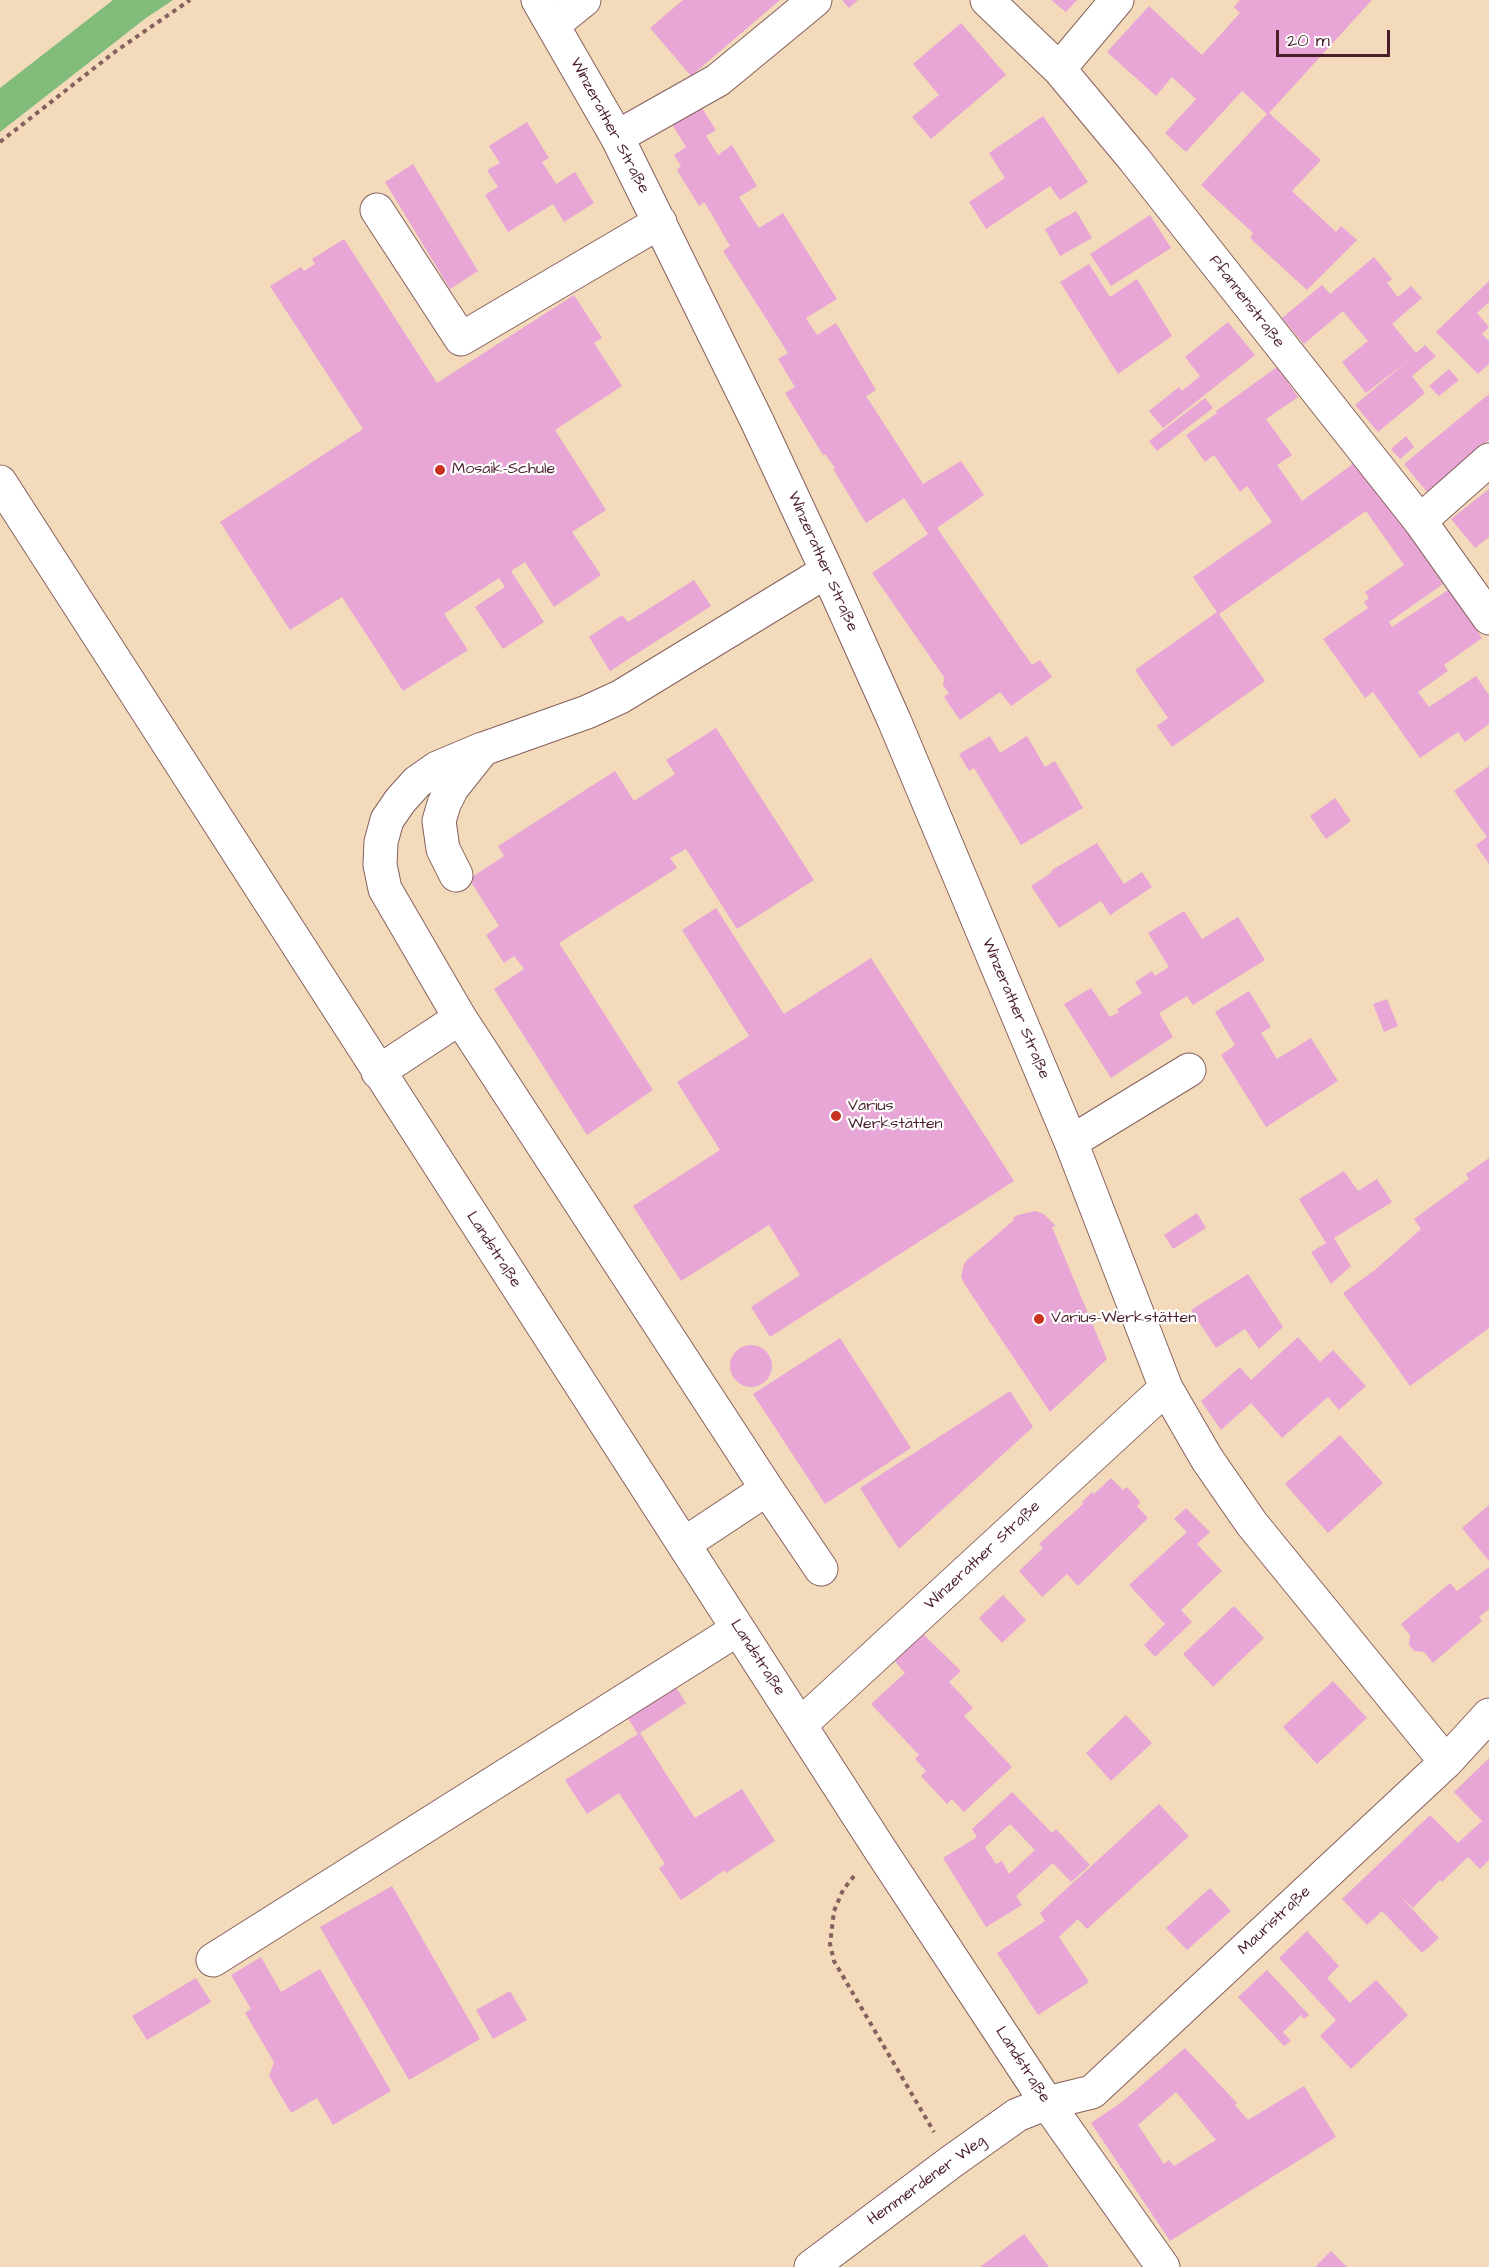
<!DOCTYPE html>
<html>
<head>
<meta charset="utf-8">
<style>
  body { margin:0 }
  #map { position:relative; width:1489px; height:2267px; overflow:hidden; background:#f2daba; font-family:"Architects Daughter",sans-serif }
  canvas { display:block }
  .scale { position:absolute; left:1276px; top:30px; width:114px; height:27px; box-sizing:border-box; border:3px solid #4a1f2b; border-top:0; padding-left:8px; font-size:18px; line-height:21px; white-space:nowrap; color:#4a1f2b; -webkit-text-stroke:4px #fff; paint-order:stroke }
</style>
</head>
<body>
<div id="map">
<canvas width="1489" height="2267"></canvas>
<div class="scale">20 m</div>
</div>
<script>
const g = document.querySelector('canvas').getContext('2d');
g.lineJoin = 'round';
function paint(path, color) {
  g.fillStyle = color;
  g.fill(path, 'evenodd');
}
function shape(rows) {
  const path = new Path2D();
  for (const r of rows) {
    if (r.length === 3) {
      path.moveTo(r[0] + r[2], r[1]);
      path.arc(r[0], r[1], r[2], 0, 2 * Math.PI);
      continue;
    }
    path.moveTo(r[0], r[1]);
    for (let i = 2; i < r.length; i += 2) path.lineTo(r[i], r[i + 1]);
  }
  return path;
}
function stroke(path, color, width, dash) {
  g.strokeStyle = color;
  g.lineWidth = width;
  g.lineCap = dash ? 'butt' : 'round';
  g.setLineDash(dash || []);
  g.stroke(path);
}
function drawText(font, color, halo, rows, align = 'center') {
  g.font = font + ' "Architects Daughter",sans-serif';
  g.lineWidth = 4.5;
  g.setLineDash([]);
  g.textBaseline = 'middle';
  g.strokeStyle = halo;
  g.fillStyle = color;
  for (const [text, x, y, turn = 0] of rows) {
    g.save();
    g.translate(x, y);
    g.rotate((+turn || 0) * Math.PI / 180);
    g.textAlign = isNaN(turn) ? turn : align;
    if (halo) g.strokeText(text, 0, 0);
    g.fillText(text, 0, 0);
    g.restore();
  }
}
paint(shape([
  [113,0,173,0,146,18,0,132,0,88]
]), '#81bc7a');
paint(shape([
  [683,0,780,0,691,76,650,28],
  [842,0,858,0,849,8],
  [1051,0,1077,0,1066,12],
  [1240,0,1372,0,1269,113,1321,160,1292,191,1336,232,1341,226,1357,240,1307,290,1250,238,1253,233,1201,185,1267,114,1242,91,1186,152,1165,133,1196,99,1172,77,1156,96,1107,52,1149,6,1202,55,1240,13,1234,7],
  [961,23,1006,75,931,139,912,117,939,95,913,64],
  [698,102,716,130,706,136,718,155,732,145,757,186,739,197,759,228,783,213,837,299,806,318,817,335,836,323,876,390,866,396,923,484,961,461,984,495,937,528,1032,665,1040,660,1052,677,1011,706,1000,692,960,720,944,697,949,693,943,685,944,677,872,573,928,534,904,498,866,523,833,469,835,468,825,454,823,455,785,393,795,387,778,359,788,353,723,251,730,246,711,213,704,202,699,206,677,170,681,166,674,155,686,147,668,118],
  [1043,116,1088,182,1060,200,1050,186,986,229,969,202,1005,178,989,153],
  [527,122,549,158,542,162,556,184,575,172,594,203,564,222,553,204,508,232,485,195,498,187,487,170,500,163,489,146],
  [413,164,478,271,450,289,385,182],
  [1076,211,1092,238,1060,256,1045,229],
  [1150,215,1171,248,1111,286,1090,254],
  [344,239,437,383,574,295,602,338,594,343,622,386,555,430,606,510,572,532,601,575,554,607,525,562,511,571,544,622,503,649,475,607,505,587,499,578,444,614,468,650,403,691,342,597,290,630,220,522,363,429,270,286,301,267,304,271,315,264,312,259],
  [1374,257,1392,279,1387,283,1398,297,1411,286,1422,298,1392,324,1416,353,1425,345,1436,356,1412,376,1425,393,1378,432,1355,405,1410,359,1366,393,1342,362,1368,341,1343,311,1304,344,1282,318,1322,285,1330,294],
  [1089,264,1110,297,1137,279,1172,336,1118,374,1060,282],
  [1489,281,1489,302,1477,313,1489,327,1482,334,1489,341,1489,364,1478,374,1436,332],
  [1228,322,1255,355,1163,428,1149,411,1179,387,1182,391,1200,376,1185,357],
  [1277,367,1298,397,1266,419,1292,455,1277,465,1302,501,1357,461,1443,584,1389,622,1392,627,1448,590,1482,638,1444,665,1448,671,1418,692,1429,707,1476,676,1489,695,1489,724,1465,742,1458,732,1420,758,1373,692,1365,698,1323,639,1368,608,1364,602,1369,598,1365,592,1404,565,1366,511,1219,614,1265,681,1172,747,1157,726,1168,718,1135,670,1217,612,1193,577,1272,522,1247,486,1240,492,1214,455,1205,462,1186,435,1217,413,1216,411],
  [1449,369,1459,380,1439,396,1429,386],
  [1489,394,1489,440,1427,492,1404,464],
  [1205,398,1213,408,1157,451,1149,441],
  [1406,436,1414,447,1400,459,1391,449],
  [1489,489,1489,537,1475,548,1451,519],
  [694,580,711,606,610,671,589,637,622,615,628,622],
  [716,728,814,880,737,929,686,849,670,858,677,868,559,943,653,1090,587,1135,494,989,524,969,514,956,504,963,486,935,499,926,469,879,504,856,498,846,615,771,634,801,675,774,666,760],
  [990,736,1000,753,1027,736,1045,767,1055,761,1083,808,1021,845,974,768,969,771,959,754],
  [1489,766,1489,864,1476,845,1487,837,1454,791],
  [1335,798,1351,821,1326,839,1310,816],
  [1097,843,1124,884,1142,872,1152,887,1110,915,1101,901,1059,928,1031,886,1051,873,1052,870],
  [716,908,784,1014,871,958,1014,1181,770,1337,751,1307,800,1275,769,1225,681,1281,633,1206,720,1150,677,1082,749,1036,682,930],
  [1184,911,1202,939,1238,917,1265,960,1193,1005,1187,996,1159,1013,1173,1037,1111,1078,1064,1004,1091,988,1110,1017,1119,1012,1117,1009,1142,993,1135,982,1152,971,1155,976,1169,967,1148,933],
  [1249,991,1271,1027,1261,1033,1277,1059,1311,1038,1338,1081,1266,1127,1221,1055,1235,1045,1215,1012],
  [1387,999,1398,1026,1384,1032,1373,1004],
  [1489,1158,1489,1328,1410,1386,1343,1293,1375,1270,1421,1229,1414,1219,1469,1179,1466,1174],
  [1344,1171,1358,1191,1377,1179,1392,1202,1334,1238,1351,1266,1331,1284,1311,1252,1326,1243,1299,1199],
  [1035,1211,1044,1214,1056,1226,1052,1227,1107,1359,1050,1412,965,1285,961,1276,964,1264,967,1260,1014,1220,1013,1218,1018,1215],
  [1197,1213,1206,1228,1173,1249,1164,1235],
  [1248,1274,1283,1327,1259,1349,1245,1329,1216,1348,1191,1310],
  [1298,1337,1320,1362,1333,1350,1366,1386,1339,1410,1328,1397,1282,1438,1251,1403,1221,1430,1201,1401,1240,1367,1251,1380],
  [840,1338,911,1448,825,1504,753,1394],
  [751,1366,21],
  [1010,1391,1033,1427,899,1549,860,1488],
  [1340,1435,1383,1483,1328,1533,1285,1484],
  [1111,1478,1123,1490,1127,1487,1140,1502,1137,1506,1148,1518,1078,1586,1067,1574,1042,1597,1019,1571,1043,1548,1039,1544,1083,1504,1082,1502,1092,1492,1094,1494],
  [1489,1505,1489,1561,1462,1528],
  [1186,1508,1210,1532,1197,1544,1222,1571,1181,1610,1192,1622,1155,1657,1144,1645,1165,1624,1129,1585,1187,1532,1174,1519],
  [1489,1567,1489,1609,1479,1617,1482,1621,1433,1663,1424,1652,1414,1651,1409,1645,1410,1635,1401,1624,1450,1583,1457,1591],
  [1003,1595,1026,1620,1002,1643,979,1618],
  [1234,1606,1264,1638,1213,1687,1183,1654],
  [923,1634,961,1671,949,1682,973,1708,964,1716,1012,1767,964,1812,952,1799,947,1804,921,1776,926,1771,915,1759,919,1755,871,1704,905,1673,894,1660],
  [1333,1681,1367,1718,1317,1764,1283,1727],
  [675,1686,686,1703,640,1733,668,1777,695,1818,742,1789,775,1841,726,1873,725,1870,681,1900,659,1868,665,1864,619,1793,587,1814,565,1780,638,1734,627,1717],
  [1126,1715,1152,1743,1111,1781,1086,1753],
  [1489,1758,1489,1860,1480,1869,1468,1857,1442,1882,1440,1880,1413,1908,1399,1895,1439,1938,1422,1953,1382,1911,1367,1925,1342,1899,1430,1815,1458,1843,1482,1821,1454,1792],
  [1012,1792,1052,1833,1056,1829,1090,1865,1071,1882,1053,1863,1016,1896,1022,1905,986,1927,943,1858,977,1837,972,1829],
  [1010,1824,1035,1850,1009,1874,1002,1861,996,1864,985,1847],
  [1159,1804,1189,1836,1087,1929,1078,1919,1059,1937,1089,1982,1038,2015,997,1953,1045,1921,1040,1913],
  [392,1886,480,2039,409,2080,320,1927],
  [1210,1888,1231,1911,1187,1950,1166,1928],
  [1307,1931,1339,1966,1327,1978,1350,2003,1376,1980,1408,2015,1351,2069,1320,2036,1336,2020,1279,1958],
  [261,1957,281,1992,320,1969,391,2091,333,2125,317,2098,291,2113,269,2076,274,2062,245,2013,251,2009,231,1975],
  [1267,1970,1309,2015,1304,2019,1301,2015,1283,2032,1291,2041,1284,2046,1238,1997],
  [196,1978,211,2002,147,2040,132,2016],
  [510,1991,527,2020,493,2039,476,2010],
  [1185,2048,1237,2103,1235,2105,1248,2120,1304,2086,1336,2137,1170,2241,1091,2123,1122,2102],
  [1176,2092,1216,2140,1174,2166,1169,2160,1164,2164,1138,2125],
  [1024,2234,1049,2267,980,2267],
  [1331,2251,1347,2267,1315,2267]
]), '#e8a6d6');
const minor = shape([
  [538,0,617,137,757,421,827,571,894,720,1071,1142,1166,1388,1207,1459,1252,1524,1446,1762],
  [987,0,1059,69,1134,159,1420,521,1489,618],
  [553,25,584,0],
  [1059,69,1117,0],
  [617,137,718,80,815,0],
  [377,210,461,339,660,222],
  [0,482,881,1851,1047,2103,1092,2092,1446,1762,1489,1715],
  [1420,521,1489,460],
  [456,875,443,849,439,821,444,804,452,788,483,749,587,712,620,697,827,571],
  [460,1018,385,889,380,865,381,842,387,820,400,801,417,782,437,768,482,749],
  [378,1072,460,1018,767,1489,684,1544],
  [1071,1142,1189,1070],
  [767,1489,821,1569],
  [800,1725,1166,1388],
  [213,1960,738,1629]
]);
const major = shape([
  [811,2267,951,2162,1017,2115,1047,2103,1163,2267]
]);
stroke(minor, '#85605d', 35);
stroke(major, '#85605d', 35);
stroke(shape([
  [0,142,116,51,190,0],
  [854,1876,843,1890,834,1911,830,1944,834,1961,934,2132]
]), '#85605d', 4, [4.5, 4.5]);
stroke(minor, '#fff', 33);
stroke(major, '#fff', 33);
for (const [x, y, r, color] of [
  [440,470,6,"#c8321e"],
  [836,1116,6,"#c8321e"],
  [1039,1319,6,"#c8321e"]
]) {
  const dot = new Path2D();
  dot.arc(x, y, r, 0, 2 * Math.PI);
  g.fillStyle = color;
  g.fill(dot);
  stroke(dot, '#fff', 2);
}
drawText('16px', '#4a1f2b', '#fff', [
  ["Winzerather Straße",609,126,62],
  ["Pfannenstraße",1246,302,52],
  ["Winzerather Straße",822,562,66],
  ["Winzerather Straße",1015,1009,67],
  ["Landstraße",493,1250,57],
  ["Winzerather Straße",983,1556,-43],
  ["Landstraße",757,1658,57],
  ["Mauristraße",1275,1921,-43],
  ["Landstraße",1022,2065,57],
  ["Hemmerdener Weg",927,2181,-36]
]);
drawText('16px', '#4a1f2b', '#fff', [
  ["Mosaik-Schule",452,470],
  ["Varius",848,1107],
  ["Werkstätten",848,1125],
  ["Varius-Werkstätten",1051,1319]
], 'left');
</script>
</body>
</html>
